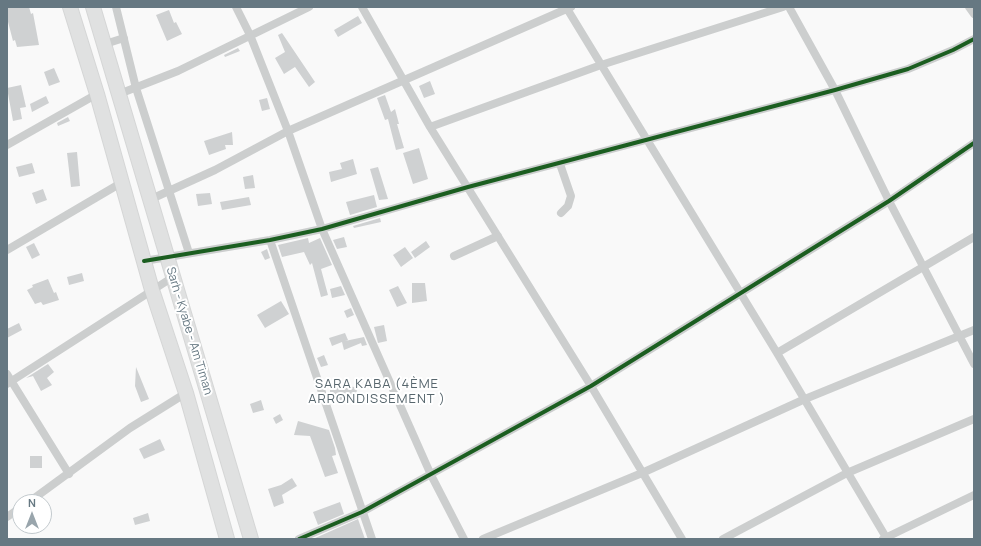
<!DOCTYPE html>
<html>
<head>
<meta charset="utf-8">
<style>
  body { margin:0 }
  #map { position:relative; width:981px; height:546px; overflow:hidden; background:#f9f9f9; font-family:Manrope,sans-serif }
  canvas { display:block }
  .frame { position:absolute; inset:0; border:8px solid #667882; pointer-events:none }
  .north { position:absolute; left:12px; top:494px; width:40px; height:40px; box-sizing:border-box; background:#fff; border:1px solid #c2c9cd; border-radius:50%; rotate:0deg; font-size:11px; font-weight:700; line-height:16px; text-align:center; color:#667882 }
  .north::after { content:''; display:block; margin:auto; width:14px; height:18px; background:#99a5ac; clip-path:polygon(50% 0,100% 100%,50% 72%,0 100%) }
</style>
</head>
<body>
<div id="map">
<canvas width="981" height="546"></canvas>
<div class="frame"></div>
<div class="north">N</div>
</div>
<script>
const g = document.querySelector('canvas').getContext('2d');
g.lineJoin = 'round';
function paint(path, color) {
  g.fillStyle = color;
  g.fill(path, 'evenodd');
}
function shape(rows) {
  const path = new Path2D();
  for (const r of rows) {
    path.moveTo(r[0], r[1]);
    for (let i = 2; i < r.length; i += 2) path.lineTo(r[i], r[i + 1]);
  }
  return path;
}
function stroke(path, color, width, dash) {
  g.strokeStyle = color;
  g.lineWidth = width;
  g.lineCap = dash ? 'butt' : 'round';
  g.setLineDash(dash || []);
  g.stroke(path);
}
function drawText(font, color, halo, rows, align = 'center') {
  g.font = font + ' Manrope,sans-serif';
  g.lineWidth = 4;
  g.setLineDash([]);
  g.textBaseline = 'middle';
  g.strokeStyle = halo;
  g.fillStyle = color;
  for (const [text, x, y, turn = 0] of rows) {
    g.save();
    g.translate(x, y);
    g.rotate((+turn || 0) * Math.PI / 180);
    g.textAlign = isNaN(turn) ? turn : align;
    if (halo) g.strokeText(text, 0, 0);
    g.fillText(text, 0, 0);
    g.restore();
  }
}
paint(shape([
  [7,7,29,7,31,14,33,13,39,45,17,47,15,40,13,41,7,18],
  [169,10,174,23,176,22,182,34,167,41,156,15],
  [358,16,362,23,338,37,334,30],
  [282,33,315,82,309,87,295,67,284,74,275,58,285,52,278,35],
  [238,48,240,51,225,57,224,55],
  [54,68,60,82,49,86,44,72],
  [430,81,435,94,424,98,419,86],
  [21,85,26,107,20,108,22,119,13,121,7,88],
  [385,95,391,112,395,109,399,124,397,124,404,148,396,150,388,119,385,120,377,98],
  [46,96,49,103,32,112,30,104],
  [267,98,270,109,262,111,259,100],
  [68,117,70,121,58,126,57,123],
  [232,132,233,145,225,145,226,149,209,155,204,141],
  [419,148,428,179,413,184,403,153],
  [77,152,80,186,71,187,67,153],
  [353,159,357,174,331,182,329,172,342,169,340,163],
  [32,163,35,173,19,177,16,167],
  [378,167,388,199,379,200,370,169],
  [253,175,255,188,245,189,243,177],
  [43,189,47,200,36,204,32,193],
  [210,193,212,204,198,206,196,194],
  [374,195,377,207,350,215,346,202],
  [249,197,251,205,222,210,220,202],
  [380,218,381,222,354,228,353,226],
  [344,237,347,247,337,249,333,240],
  [308,238,309,243,320,238,332,265,321,269,328,295,321,297,312,263,310,265,304,252,282,257,278,245],
  [426,241,430,247,415,258,411,252],
  [34,243,40,255,32,259,26,247],
  [405,247,413,258,401,267,393,255],
  [267,249,270,258,265,260,261,252],
  [82,273,84,281,69,285,67,277],
  [48,279,54,293,56,292,59,300,43,305,41,302,35,304,27,290,33,287,32,285],
  [412,283,425,283,427,301,412,303],
  [341,286,345,295,332,298,330,289],
  [398,286,407,303,397,307,389,290],
  [281,301,289,314,265,328,257,315],
  [351,308,354,315,347,318,344,311],
  [19,323,22,330,7,338,7,329],
  [384,325,387,341,378,343,374,327],
  [345,333,348,340,345,341,364,337,367,345,362,346,361,343,344,350,342,342,332,346,329,338],
  [324,355,328,365,321,367,317,358],
  [48,364,54,372,47,378,52,385,41,391,33,376,26,378],
  [136,367,149,399,141,402,135,386],
  [330,386,357,387,356,401,330,400],
  [261,400,264,410,253,413,250,404],
  [280,414,283,420,276,424,273,418],
  [298,421,329,430,335,448,336,455,332,456,338,473,325,477,310,436,294,435],
  [160,439,165,450,144,459,139,449],
  [30,456,42,456,42,468,30,468],
  [292,478,297,486,282,495,284,503,274,507,268,489,281,485],
  [340,502,344,514,318,525,313,512],
  [148,513,150,521,135,525,133,518],
  [358,519,365,539,313,539]
]), '#cfd1d2');
const trunk = shape([
  [70,7,97,94,152,290,186,393,227,539],
  [93,7,251,539]
]);
stroke(trunk, '#d5d6d6', 16);
stroke(shape([
  [116,7,136,88,189,253],
  [236,7,250,35,288,131,322,229,431,475,464,539],
  [362,7,430,127,591,386,682,539],
  [566,7,777,353,887,539],
  [789,7,835,90,889,201,974,364],
  [969,7,974,14],
  [105,44,124,38],
  [119,94,178,71,309,7],
  [430,127,601,65,783,7],
  [7,145,97,94],
  [560,164,571,196,568,206,561,213],
  [149,200,215,170,288,131,571,7],
  [270,240,372,539],
  [7,250,121,183],
  [454,256,498,236],
  [144,261,270,240,322,229,468,187,835,90,908,69,953,50,974,39],
  [777,353,974,237],
  [7,374,69,474],
  [7,384,173,277],
  [29,502,130,428,186,393],
  [7,517,20,508],
  [299,539,362,512,591,386,889,201,974,143],
  [483,539,642,473,805,399,974,330],
  [723,539,847,473,974,419],
  [883,539,974,495]
]), '#cccece', 8);
stroke(trunk, '#e0e1e1', 14);
stroke(shape([
  [144,261,270,240,322,229,468,187,835,90,908,69,953,50,974,39],
  [299,539,362,512,591,386,889,201,974,143]
]), '#1b5e20', 4);
drawText('12px', '#667882', '#fff', [
  ["Sarh - Kyabe - Am Timan",189,331,73]
]);
g.letterSpacing = '1px';
drawText('13px', '#57666d', '#fff', [
  ["SARA KABA (4ÈME",377,384],
  ["ARRONDISSEMENT )",377,399]
]);
g.letterSpacing = '0px';
</script>
</body>
</html>
